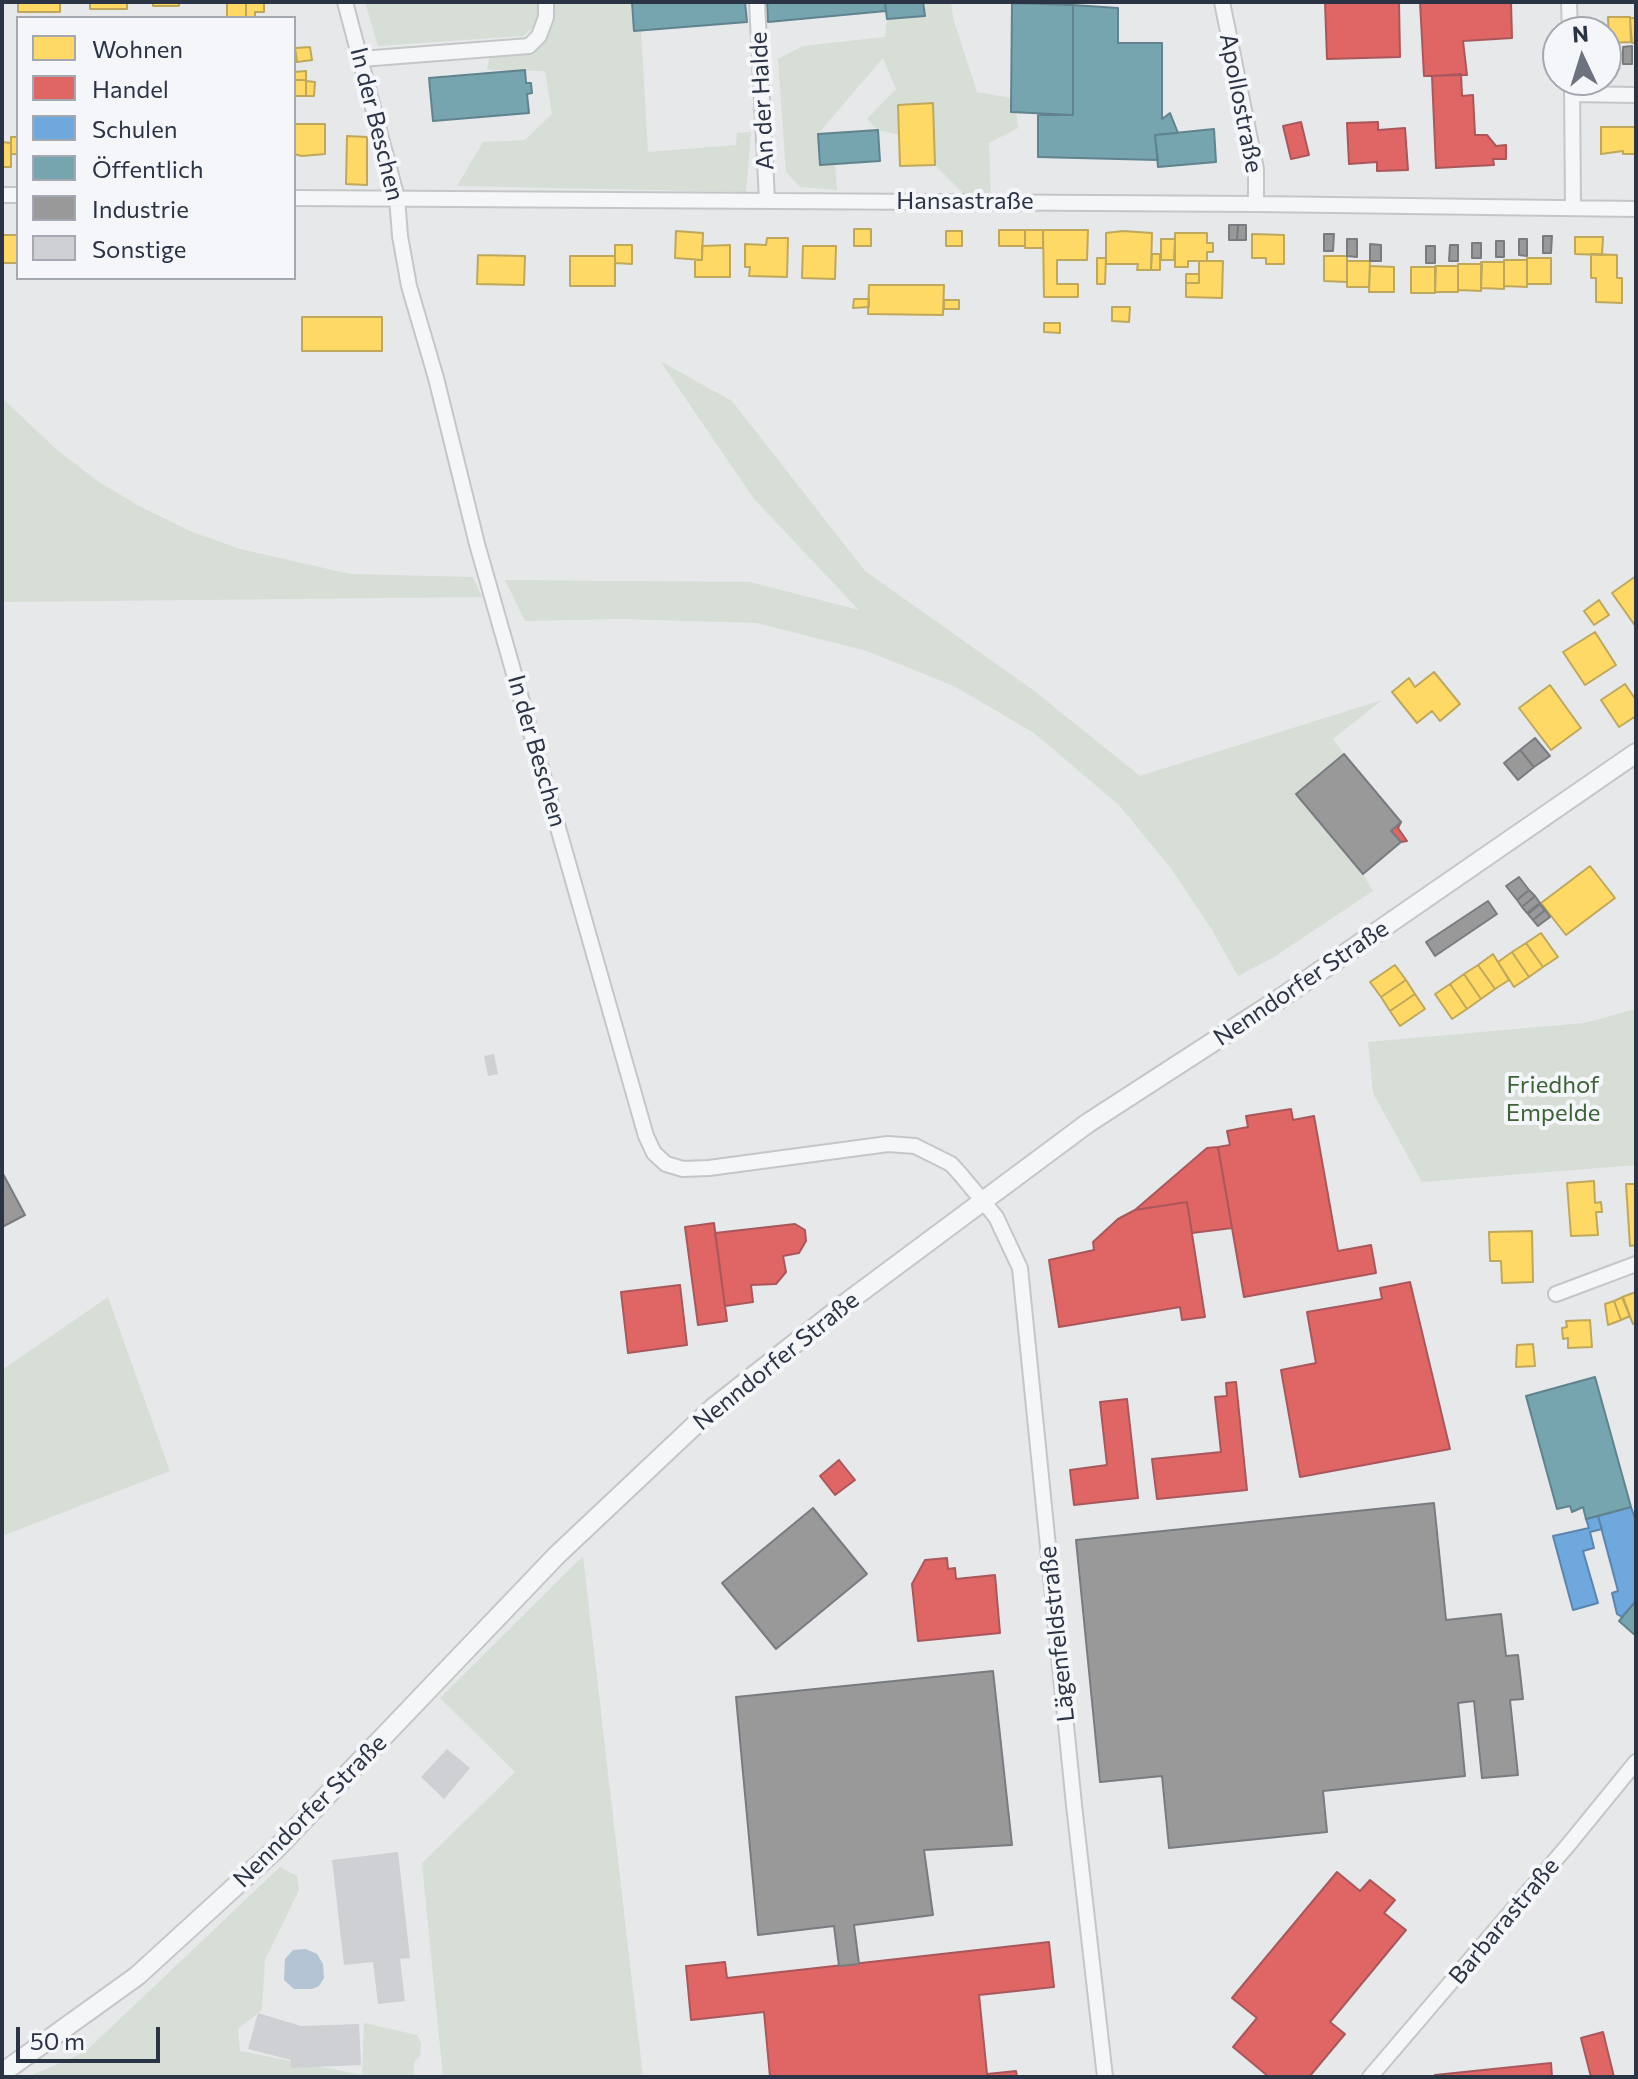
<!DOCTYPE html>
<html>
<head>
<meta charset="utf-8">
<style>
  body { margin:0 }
  #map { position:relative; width:1638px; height:2079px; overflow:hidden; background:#e6e8ea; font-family:Commissioner,sans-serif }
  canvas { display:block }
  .frame { position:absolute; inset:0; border:4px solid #2b3445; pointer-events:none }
  .legend { position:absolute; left:16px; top:16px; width:280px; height:264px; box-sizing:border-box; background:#f4f6f9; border:2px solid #a4a8b1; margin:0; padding:10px 14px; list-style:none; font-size:24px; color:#2b3445 }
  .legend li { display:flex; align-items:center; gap:16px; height:40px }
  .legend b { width:40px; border:2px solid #a4a8b1 }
  .north { position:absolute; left:1542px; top:16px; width:80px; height:80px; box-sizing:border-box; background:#f4f6f9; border:2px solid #a4a8b1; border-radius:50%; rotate:356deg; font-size:22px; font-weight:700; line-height:32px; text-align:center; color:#2b3445 }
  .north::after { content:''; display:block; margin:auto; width:28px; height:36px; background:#6c737f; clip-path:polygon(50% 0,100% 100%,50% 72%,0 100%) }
  .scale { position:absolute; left:16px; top:2027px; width:144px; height:36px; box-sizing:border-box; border:4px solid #2b3445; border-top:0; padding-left:10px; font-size:24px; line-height:28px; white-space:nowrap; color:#2b3445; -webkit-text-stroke:6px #f4f6f9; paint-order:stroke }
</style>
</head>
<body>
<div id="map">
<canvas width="1638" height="2079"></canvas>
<div class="frame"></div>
<ul class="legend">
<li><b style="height:22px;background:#ffd966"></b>Wohnen</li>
<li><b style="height:22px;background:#e06666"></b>Handel</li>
<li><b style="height:22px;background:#6fa8dc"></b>Schulen</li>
<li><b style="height:22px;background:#76a5af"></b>Öffentlich</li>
<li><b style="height:22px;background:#999"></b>Industrie</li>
<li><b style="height:22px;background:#ced0d3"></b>Sonstige</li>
</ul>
<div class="north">N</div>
<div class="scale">50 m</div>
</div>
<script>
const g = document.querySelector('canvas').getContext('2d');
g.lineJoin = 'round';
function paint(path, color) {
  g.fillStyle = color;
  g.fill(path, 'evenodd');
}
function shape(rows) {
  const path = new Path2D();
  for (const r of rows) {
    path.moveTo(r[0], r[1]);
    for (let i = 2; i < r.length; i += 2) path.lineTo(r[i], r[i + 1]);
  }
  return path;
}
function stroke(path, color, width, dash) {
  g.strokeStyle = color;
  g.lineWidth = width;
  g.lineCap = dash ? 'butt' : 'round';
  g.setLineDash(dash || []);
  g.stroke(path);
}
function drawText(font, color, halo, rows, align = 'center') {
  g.font = font + ' Commissioner,sans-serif';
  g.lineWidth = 8;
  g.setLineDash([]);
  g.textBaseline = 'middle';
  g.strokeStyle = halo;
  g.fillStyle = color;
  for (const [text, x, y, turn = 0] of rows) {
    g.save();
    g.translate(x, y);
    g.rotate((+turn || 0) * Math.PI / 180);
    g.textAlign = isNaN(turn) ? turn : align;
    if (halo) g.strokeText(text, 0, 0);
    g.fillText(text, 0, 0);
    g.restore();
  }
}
paint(shape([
  [365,2,541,2,541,5,534,27,523,36,378,46],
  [552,2,632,2,635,31,641,30,648,152,736,145,737,133,751,132,746,192,457,186,483,142,525,140,552,114,545,71,487,70,490,55,534,52,543,42,552,25],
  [923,2,951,2,953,18,977,92,1011,98,1011,111,1016,112,1018,128,989,143,991,197,963,193,935,165,933,104,898,105,899,135,878,130,867,119,896,89,883,58,818,134,820,165,835,164,837,190,800,187,786,172,778,59,803,46,885,37,887,19,924,16],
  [660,361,732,401,865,571,1033,690,1140,776,1382,700,1333,739,1344,754,1297,794,1363,874,1373,891,1274,957,1238,976,1212,930,1173,871,1119,805,1034,733,954,686,867,651,757,623,621,619,525,621,505,580,750,582,859,610,754,499],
  [2,398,56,449,96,480,137,505,192,532,240,549,350,574,473,577,482,597,2,602],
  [1636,1009,1636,1165,1422,1182,1373,1093,1368,1042,1584,1023],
  [108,1297,170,1471,2,1536,2,1370],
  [583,1556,643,2077,443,2077,422,1863,515,1772,440,1698],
  [280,1867,297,1876,299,1890,265,1960,262,2010,238,2029,240,2051,362,2075,364,2023,417,2035,421,2043,420,2056,414,2062,414,2077,28,2077,85,2052]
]), '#d6ded6');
paint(shape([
  [306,1949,317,1954,323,1964,324,1978,319,1986,312,1989,294,1989,284,1980,285,1959,293,1950]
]), '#b4c4d5');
const homes = shape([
  [18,2,60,2,60,12,18,12,18,2],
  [90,2,127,2,127,9,90,9,90,2],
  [153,2,179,2,179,6,153,6,153,2],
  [227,2,246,2,246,18,227,18,227,2],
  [246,2,264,2,264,12,255,12,255,18,246,18,246,2],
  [1608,17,1630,17,1631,42,1609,43,1608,17],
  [1630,18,1636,18,1636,43,1632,43,1630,18],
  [310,47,312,60,297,62,295,48,310,47],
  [306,71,306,80,294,80,294,72,306,71],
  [294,80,306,80,306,96,294,96,294,80],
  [306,81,315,82,314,96,306,96,306,81],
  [933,103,935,165,900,166,898,105,933,103],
  [294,124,325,124,325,154,302,156,294,154,294,124],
  [1601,127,1636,127,1636,154,1623,154,1623,151,1601,154,1601,127],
  [347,136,367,137,367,185,346,184,347,136],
  [11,137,18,137,18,154,11,154,11,137],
  [2,142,11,143,11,167,2,167,2,142],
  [854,229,871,229,871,246,854,246,854,229],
  [999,230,1025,230,1025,246,999,246,999,230],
  [1025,230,1043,230,1043,248,1025,248,1025,230],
  [1043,230,1088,230,1087,260,1057,260,1057,284,1078,284,1078,297,1044,297,1043,230],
  [676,231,703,233,702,260,675,258,676,231],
  [946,231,962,231,962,246,946,246,946,231],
  [1123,231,1152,233,1151,270,1137,270,1138,264,1106,264,1106,233,1123,231],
  [1175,233,1207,233,1207,243,1213,243,1213,252,1207,252,1207,261,1188,261,1188,267,1175,267,1175,233],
  [1252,234,1284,235,1284,264,1266,264,1266,258,1252,258,1252,234],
  [2,235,18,235,18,263,2,263,2,235],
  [1575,237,1603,237,1602,255,1575,254,1575,237],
  [767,238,788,238,787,277,749,276,750,267,745,267,745,244,766,245,767,238],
  [1161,239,1175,239,1174,260,1161,260,1161,239],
  [615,245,632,245,632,264,615,263,615,245],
  [730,245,730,277,695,277,695,260,702,260,702,246,730,245],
  [803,246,836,246,835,279,802,278,803,246],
  [1152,254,1160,254,1160,270,1151,270,1152,254],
  [1591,254,1617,255,1617,278,1622,278,1622,303,1596,302,1596,278,1591,278,1591,254],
  [478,255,525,256,524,285,477,284,478,255],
  [570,256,615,256,615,286,570,286,570,256],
  [1324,256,1347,256,1347,282,1324,281,1324,256],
  [1097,258,1106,258,1105,284,1097,284,1097,258],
  [1527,258,1551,258,1551,284,1527,284,1527,258],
  [1504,260,1527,260,1527,287,1504,286,1504,260],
  [1199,261,1223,261,1222,298,1186,297,1186,283,1199,283,1199,261],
  [1347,261,1370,261,1369,287,1347,287,1347,261],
  [1481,262,1504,262,1504,289,1481,288,1481,262],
  [1458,264,1482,264,1481,291,1458,290,1458,264],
  [1370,266,1394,267,1394,292,1369,292,1370,266],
  [1435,266,1458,266,1458,292,1435,292,1435,266],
  [1411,267,1436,267,1435,293,1411,293,1411,267],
  [1186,274,1199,274,1199,283,1186,283,1186,274],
  [869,285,944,285,943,315,868,314,869,285],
  [854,299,869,299,869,307,853,308,854,299],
  [944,300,959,300,959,309,944,309,944,300],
  [1112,307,1130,307,1129,322,1112,321,1112,307],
  [302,317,382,317,382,351,302,351,302,317],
  [1044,323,1060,323,1060,333,1044,332,1044,323],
  [1636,576,1636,627,1612,593,1636,576],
  [1599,600,1609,615,1594,625,1584,611,1599,600],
  [1595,632,1616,665,1585,685,1563,652,1595,632],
  [1434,672,1460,704,1440,721,1432,711,1417,723,1392,692,1409,678,1415,687,1434,672],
  [1625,684,1636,700,1636,716,1619,727,1601,700,1625,684],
  [1550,685,1581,728,1551,750,1519,708,1550,685],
  [1590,866,1615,898,1566,935,1541,903,1590,866],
  [1541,933,1558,957,1543,967,1526,943,1541,933],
  [1526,943,1543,967,1529,977,1512,952,1526,943],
  [1512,952,1529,977,1514,987,1498,962,1512,952],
  [1493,954,1509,980,1495,989,1478,965,1493,954],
  [1395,965,1406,980,1381,997,1370,982,1395,965],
  [1478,965,1495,989,1481,999,1464,974,1478,965],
  [1464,974,1481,999,1467,1009,1450,984,1464,974],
  [1406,980,1415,994,1390,1011,1381,997,1406,980],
  [1450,984,1467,1009,1452,1019,1435,994,1450,984],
  [1415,994,1425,1009,1400,1026,1390,1011,1415,994],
  [1594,1181,1595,1203,1601,1202,1602,1212,1596,1212,1598,1235,1571,1236,1567,1183,1594,1181],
  [1626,1184,1636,1184,1636,1245,1630,1246,1626,1184],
  [1532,1231,1533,1282,1502,1283,1501,1261,1490,1261,1489,1232,1532,1231],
  [1636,1292,1636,1322,1633,1324,1622,1297,1636,1292],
  [1623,1297,1630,1316,1621,1320,1614,1301,1623,1297],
  [1614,1301,1621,1320,1608,1325,1605,1304,1614,1301],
  [1590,1320,1592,1347,1568,1348,1568,1338,1563,1339,1562,1328,1567,1327,1566,1321,1590,1320],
  [1533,1344,1535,1366,1516,1367,1517,1345,1533,1344]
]);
paint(homes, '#ffd966');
stroke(homes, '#bfa85c', 2);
const shops = shape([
  [1325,2,1399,2,1400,57,1327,59,1325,2],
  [1420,2,1511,2,1512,38,1463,41,1467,75,1424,76,1420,2],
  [1461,74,1462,96,1473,95,1475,135,1487,135,1496,146,1506,145,1506,159,1493,159,1494,165,1436,168,1432,76,1461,74],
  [1301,122,1309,155,1291,159,1283,126,1301,122],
  [1378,122,1378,130,1405,128,1408,170,1377,171,1377,162,1349,164,1347,123,1378,122],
  [1401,822,1398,828,1407,841,1401,842,1391,831,1401,822],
  [1291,1109,1293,1120,1314,1116,1338,1251,1371,1245,1376,1273,1244,1297,1218,1147,1230,1145,1227,1131,1248,1127,1246,1116,1291,1109],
  [1218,1147,1232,1228,1192,1233,1187,1202,1135,1210,1207,1148,1218,1147],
  [1187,1202,1205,1317,1182,1320,1180,1307,1059,1327,1049,1260,1094,1250,1093,1242,1118,1219,1135,1210,1187,1202],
  [714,1223,727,1321,698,1325,685,1227,714,1223],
  [795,1224,805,1230,806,1241,799,1253,783,1256,786,1272,776,1284,751,1285,753,1302,725,1306,715,1233,795,1224],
  [1410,1282,1450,1449,1300,1477,1281,1370,1316,1363,1307,1312,1382,1299,1380,1288,1410,1282],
  [680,1285,687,1345,628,1353,621,1292,680,1285],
  [1236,1382,1247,1490,1157,1499,1152,1459,1221,1452,1215,1397,1227,1396,1226,1383,1236,1382],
  [1127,1399,1138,1498,1074,1505,1070,1470,1107,1465,1100,1402,1127,1399],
  [839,1460,855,1480,835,1495,820,1476,839,1460],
  [947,1558,948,1569,955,1568,956,1579,995,1575,1000,1633,918,1641,912,1584,925,1560,947,1558],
  [1337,1872,1360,1891,1370,1880,1395,1900,1384,1913,1406,1930,1330,2022,1345,2034,1309,2077,1269,2077,1233,2047,1257,2018,1232,1998,1337,1872],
  [1049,1942,1054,1987,979,1995,987,2074,1016,2071,1017,2077,770,2077,764,2012,691,2020,686,1966,725,1962,727,1978,1049,1942],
  [1603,2032,1614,2077,1591,2077,1581,2038,1603,2032],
  [1551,2063,1552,2077,1436,2077,1435,2075,1551,2063]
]);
paint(shops, '#e06666');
stroke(shops, '#aa575c', 2);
const schools = shape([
  [1631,1507,1636,1521,1636,1601,1622,1617,1617,1614,1612,1593,1618,1591,1598,1516,1631,1507],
  [1598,1516,1602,1529,1590,1532,1594,1548,1583,1551,1598,1603,1573,1610,1553,1536,1589,1528,1586,1519,1598,1516]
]);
paint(schools, '#6fa8dc');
stroke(schools, '#5b85af', 2);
const public = shape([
  [632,2,745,2,747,22,634,31,632,2],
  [767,2,885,2,886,11,768,22,767,2],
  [885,2,923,2,925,16,887,19,885,2],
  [1012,3,1073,5,1073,115,1011,112,1012,3],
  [1073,5,1118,8,1118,43,1162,43,1162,119,1170,113,1178,133,1155,135,1158,160,1038,157,1038,115,1073,115,1073,5],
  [525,70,526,83,531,83,532,93,527,94,529,113,433,121,429,78,525,70],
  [1214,129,1216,162,1158,167,1155,135,1214,129],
  [878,130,880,161,820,165,818,134,878,130],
  [1595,1377,1631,1507,1586,1519,1583,1507,1572,1512,1570,1506,1557,1509,1526,1396,1595,1377],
  [1636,1601,1636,1636,1619,1621,1636,1601]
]);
paint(public, '#76a5af');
stroke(public, '#60838f', 2);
const industry = shape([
  [1632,46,1632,64,1623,64,1623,47,1632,46],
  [1229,225,1238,225,1237,240,1229,240,1229,225],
  [1238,225,1246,225,1246,240,1237,240,1238,225],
  [1324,234,1334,234,1333,251,1324,251,1324,234],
  [1543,236,1552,236,1551,253,1543,253,1543,236],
  [1347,239,1357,239,1357,257,1347,256,1347,239],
  [1519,239,1527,239,1527,256,1519,255,1519,239],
  [1496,241,1504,241,1504,257,1496,257,1496,241],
  [1472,243,1481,243,1481,258,1472,258,1472,243],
  [1370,244,1381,245,1381,261,1370,261,1370,244],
  [1450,245,1458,245,1458,261,1449,261,1450,245],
  [1426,246,1435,246,1435,263,1426,263,1426,246],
  [1535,738,1550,756,1534,767,1520,750,1535,738],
  [1520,750,1534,767,1518,780,1504,763,1520,750],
  [1344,754,1401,822,1391,831,1401,842,1363,874,1296,794,1344,754],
  [1519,877,1529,890,1517,900,1506,886,1519,877],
  [1529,890,1535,896,1522,907,1517,900,1529,890],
  [1535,896,1540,903,1527,913,1522,907,1535,896],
  [1488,901,1497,914,1435,956,1426,942,1488,901],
  [1540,904,1545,910,1533,920,1528,914,1540,904],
  [1545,910,1550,917,1538,926,1533,920,1545,910],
  [2,1172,25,1215,2,1227,2,1172],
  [1434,1503,1446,1620,1501,1614,1506,1656,1518,1655,1523,1699,1510,1700,1518,1775,1482,1778,1474,1701,1458,1703,1465,1776,1323,1791,1327,1832,1169,1848,1162,1776,1100,1782,1076,1540,1434,1503],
  [813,1508,867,1574,776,1649,722,1583,813,1508],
  [993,1671,1012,1845,924,1850,933,1915,854,1925,859,1964,839,1966,834,1926,758,1935,736,1697,993,1671]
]);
paint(industry, '#999');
stroke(industry, '#787b80', 2);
paint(shape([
  [494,1054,498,1074,488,1076,484,1056],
  [447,1749,470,1768,444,1799,421,1777],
  [398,1852,410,1958,400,1959,405,2001,378,2004,373,1962,344,1965,332,1860],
  [258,2013,301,2026,359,2024,361,2065,291,2068,291,2060,248,2049]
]), '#ced0d3');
const minor = shape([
  [345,2,397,198,400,236,409,286,436,378,477,544,646,1136,654,1153,666,1164,683,1169,709,1168,888,1144,915,1146,951,1164,961,1175,996,1217,1020,1268,1074,1805,1105,2077],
  [757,2,767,200],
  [1222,2,1256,169,1256,204],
  [1569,2,1570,32],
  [361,59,529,46,539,36,546,17,546,2],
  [1572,80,1573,208],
  [1572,94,1636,95],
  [2,195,18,195],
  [294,198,1256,204,1636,209],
  [1556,1294,1636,1264],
  [1370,2077,1569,1844,1636,1762]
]);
const tertiary = shape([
  [2,2073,137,1976,276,1849,557,1555,713,1408,850,1300,1088,1123,1284,996,1636,753]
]);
stroke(minor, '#c4c6c8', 18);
stroke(tertiary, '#c4c6c8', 22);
stroke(minor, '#f5f6f7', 14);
stroke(tertiary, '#f5f6f7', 18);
drawText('24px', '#2b3445', '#f4f6f9', [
  ["An der Halde",762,101,-93],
  ["Apollostraße",1241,103,79],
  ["In der Beschen",377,124,76],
  ["Hansastraße",965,201],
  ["In der Beschen",537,751,74],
  ["Nenndorfer Straße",1301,983,-34],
  ["Nenndorfer Straße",776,1361,-39],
  ["Lägenfeldstraße",1057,1634,-96],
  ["Nenndorfer Straße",310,1811,-45],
  ["Barbarastraße",1504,1921,-50]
]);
drawText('24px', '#3f6138', '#f4f6f9', [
  ["Friedhof",1553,1085],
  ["Empelde",1553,1113]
]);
</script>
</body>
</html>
